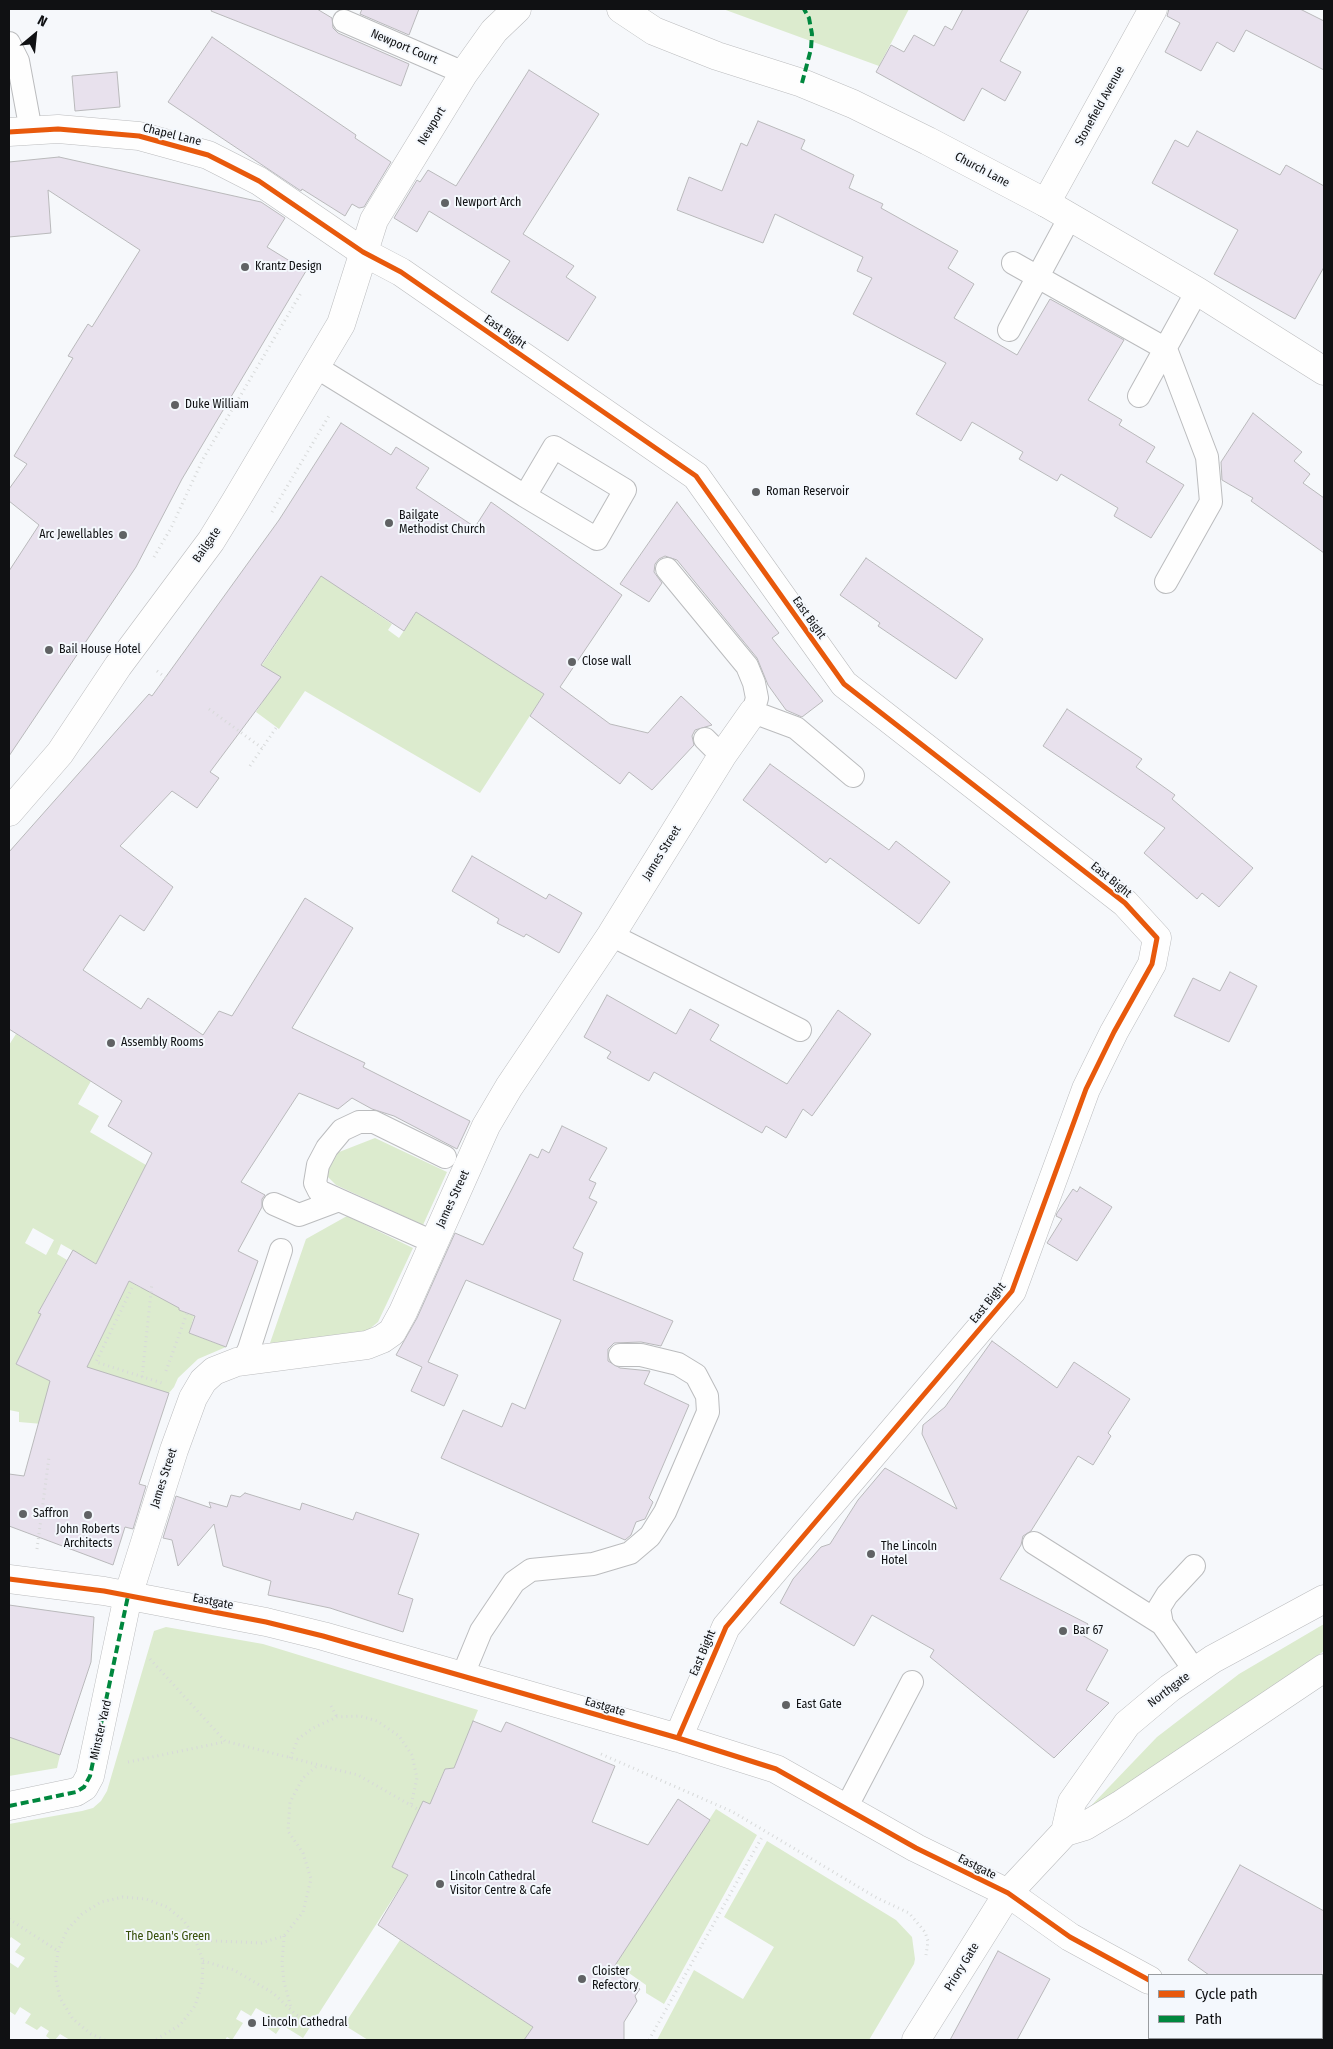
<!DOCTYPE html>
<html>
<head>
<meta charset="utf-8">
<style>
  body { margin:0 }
  #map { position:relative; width:1333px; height:2049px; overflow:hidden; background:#f6f8fb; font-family:"Fira Sans Condensed",sans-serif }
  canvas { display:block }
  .frame { position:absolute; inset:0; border:10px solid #101113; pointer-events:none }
  .legend { position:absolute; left:1148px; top:1974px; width:175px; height:65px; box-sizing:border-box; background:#f4f8fd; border:1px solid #999c9f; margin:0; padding:6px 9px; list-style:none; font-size:15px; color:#101113 }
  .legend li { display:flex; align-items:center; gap:10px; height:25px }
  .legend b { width:25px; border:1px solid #999c9f }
  .north { position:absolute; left:10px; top:10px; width:50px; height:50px; -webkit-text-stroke:4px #f4f8fd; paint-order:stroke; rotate:28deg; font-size:14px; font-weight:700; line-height:20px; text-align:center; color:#101113 }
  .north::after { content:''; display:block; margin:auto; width:18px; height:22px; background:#101113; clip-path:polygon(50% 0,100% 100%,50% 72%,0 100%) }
</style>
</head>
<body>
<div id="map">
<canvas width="1333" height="2049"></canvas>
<div class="frame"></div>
<ul class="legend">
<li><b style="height:6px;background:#e8590c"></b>Cycle path</li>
<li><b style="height:6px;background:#00873e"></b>Path</li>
</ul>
<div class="north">N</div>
</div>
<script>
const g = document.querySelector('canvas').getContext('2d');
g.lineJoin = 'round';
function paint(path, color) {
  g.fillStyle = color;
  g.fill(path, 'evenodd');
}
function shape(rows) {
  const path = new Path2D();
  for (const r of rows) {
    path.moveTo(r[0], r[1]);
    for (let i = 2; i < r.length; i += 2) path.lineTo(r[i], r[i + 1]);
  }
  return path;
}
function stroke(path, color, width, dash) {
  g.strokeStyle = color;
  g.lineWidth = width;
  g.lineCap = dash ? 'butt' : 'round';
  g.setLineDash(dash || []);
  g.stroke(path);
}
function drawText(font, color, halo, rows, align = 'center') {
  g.font = font + ' "Fira Sans Condensed",sans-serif';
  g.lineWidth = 4;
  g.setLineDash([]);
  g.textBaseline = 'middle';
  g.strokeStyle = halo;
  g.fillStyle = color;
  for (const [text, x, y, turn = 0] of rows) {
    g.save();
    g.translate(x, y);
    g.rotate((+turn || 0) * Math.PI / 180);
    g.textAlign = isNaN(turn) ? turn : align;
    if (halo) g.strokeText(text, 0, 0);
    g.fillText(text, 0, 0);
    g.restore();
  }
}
paint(shape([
  [723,9,909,9,879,66],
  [323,573,373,590,364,605,392,624,388,630,399,638,417,611,544,694,480,793,305,691,279,729,256,712,263,701,254,694,258,671],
  [16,1034,91,1081,78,1104,99,1116,90,1132,146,1165,96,1264,61,1244,57,1254,67,1260,38,1313,47,1318,38,1321,16,1364,46,1379,88,1365,129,1281,141,1288,145,1280,183,1295,179,1310,194,1316,189,1333,226,1347,198,1359,178,1378,174,1387,169,1393,54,1425,19,1422,19,1412,9,1410,9,1045],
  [33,1228,54,1240,46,1255,25,1243],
  [375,1138,447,1172,423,1225,336,1185,328,1177,328,1167,334,1154],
  [347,1216,413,1248,378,1322,367,1331,349,1336,270,1343,306,1239],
  [1324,1624,1324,1651,1170,1758,1087,1810,1157,1737,1239,1674],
  [166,1627,263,1644,478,1710,454,1768,445,1769,436,1789,442,1796,437,1807,423,1802,392,1867,408,1875,303,2038,282,2025,276,2034,262,2024,268,2015,256,2008,251,2016,241,2010,236,2019,243,2023,232,2040,227,2037,225,2040,70,2040,60,2034,55,2040,51,2040,46,2036,49,2031,41,2026,37,2030,25,2023,31,2014,20,2007,15,2015,9,2011,9,1962,18,1968,25,1958,15,1952,21,1944,11,1937,9,1940,9,1824,82,1811,93,1808,101,1801,107,1791,154,1631],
  [19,1662,28,1744,60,1755,57,1768,9,1776,9,1701],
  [716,1809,757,1835,664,2004,646,1993,646,1985,616,1964],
  [767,1841,896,1920,912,1937,915,1959,914,1964,869,2040,657,2040,694,1970,743,1999,774,1947,724,1917],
  [400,1940,533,2027,524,2040,368,2040,344,2025]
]), '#dcebce');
const building = shape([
  [212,9,317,9,332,18,333,28,338,33,409,64,401,86,211,11,212,9],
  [362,9,419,9,409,35,360,14,362,9],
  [963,9,1029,9,1000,61,1021,72,1005,101,982,88,964,121,876,72,891,45,904,52,914,35,934,46,945,26,952,30,963,9],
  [1169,9,1300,9,1324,21,1324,70,1246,30,1234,52,1217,42,1201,71,1165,52,1180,23,1167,16,1169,9],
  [212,37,356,135,355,138,391,162,364,207,359,208,352,204,345,216,302,189,301,191,168,102,212,37],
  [529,70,599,114,523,234,574,266,566,277,596,297,568,341,491,292,510,261,429,211,417,232,394,218,417,180,420,182,428,170,456,186,529,70],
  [117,72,120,107,75,111,72,76,117,72],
  [758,121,805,140,801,149,854,175,849,188,883,204,881,208,958,251,948,268,974,284,954,318,1017,355,1050,299,1124,340,1088,400,1122,420,1119,425,1155,447,1146,462,1184,485,1151,538,1114,516,1118,508,1061,474,1057,481,1019,459,1023,452,972,422,961,441,916,414,946,363,853,314,872,278,857,271,863,257,775,214,763,243,677,210,689,177,722,191,741,143,747,146,758,121],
  [1197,131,1280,175,1286,165,1324,186,1324,267,1295,319,1214,274,1238,230,1152,183,1175,140,1188,147,1197,131],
  [59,157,261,202,285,218,267,247,306,271,182,479,136,567,9,756,9,571,39,525,9,501,9,489,27,464,14,456,73,358,68,356,88,324,92,327,140,250,48,190,51,233,9,237,9,162,59,157],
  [1253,413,1302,452,1294,461,1310,474,1303,483,1324,498,1324,553,1251,501,1253,498,1222,480,1221,462,1253,413],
  [341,423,391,455,396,447,429,468,416,488,475,527,491,502,622,595,560,687,610,724,648,733,681,696,712,725,695,730,692,736,694,745,652,790,629,772,620,784,530,716,544,694,416,612,404,631,321,576,261,665,281,677,210,772,219,778,197,808,172,791,120,846,173,887,144,931,120,915,83,970,141,1009,148,998,203,1035,219,1011,232,1016,305,898,353,928,292,1028,365,1063,363,1067,470,1121,457,1149,394,1116,372,1109,352,1098,338,1109,299,1093,241,1182,265,1195,262,1199,262,1207,238,1251,258,1261,226,1347,189,1333,195,1316,179,1310,179,1308,129,1281,87,1367,169,1393,139,1484,146,1486,133,1529,125,1527,113,1565,9,1526,9,1474,24,1476,50,1381,16,1364,41,1314,38,1313,73,1250,96,1264,152,1153,108,1126,122,1101,9,1029,9,852,149,694,152,696,279,520,341,423],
  [677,502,779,633,772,638,823,701,802,717,786,710,768,685,757,658,677,560,665,556,659,559,655,564,654,572,662,583,649,602,620,584,677,502],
  [866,558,983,639,956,679,878,626,880,623,840,595,866,558],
  [1067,709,1142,759,1136,767,1175,795,1172,799,1253,868,1219,907,1202,893,1197,899,1144,853,1165,828,1043,746,1067,709],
  [770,764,889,850,896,841,950,882,919,924,830,858,826,863,743,800,770,764],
  [472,856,546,899,549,894,582,913,559,953,526,934,524,937,497,923,499,919,452,891,472,856],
  [1230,972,1257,986,1229,1042,1174,1016,1193,978,1220,991,1230,972],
  [607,995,676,1034,690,1009,719,1025,710,1040,787,1084,838,1010,871,1034,812,1116,803,1109,786,1138,766,1126,762,1133,654,1072,649,1081,607,1058,611,1052,584,1037,607,995],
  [562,1126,607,1148,589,1180,596,1183,589,1198,597,1202,573,1248,583,1253,573,1280,673,1321,661,1346,641,1342,614,1343,608,1349,608,1361,620,1368,650,1371,644,1384,689,1405,649,1498,653,1502,645,1519,636,1522,631,1535,625,1540,441,1458,463,1410,502,1427,512,1403,525,1409,561,1320,466,1280,428,1362,458,1375,444,1406,411,1391,422,1367,396,1355,417,1318,455,1233,483,1245,530,1154,538,1158,542,1149,549,1153,562,1126],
  [1080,1187,1112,1207,1077,1261,1047,1243,1062,1219,1056,1216,1057,1213,1073,1189,1077,1192,1080,1187],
  [992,1341,1057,1388,1074,1362,1130,1399,1108,1433,1111,1436,1093,1465,1078,1456,1031,1531,1023,1536,1021,1545,1000,1579,1088,1624,1082,1635,1108,1650,1086,1690,1109,1703,1054,1758,930,1657,934,1650,872,1615,854,1646,780,1603,793,1579,821,1547,830,1544,858,1500,885,1468,957,1509,922,1434,923,1425,945,1407,992,1341],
  [245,1493,300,1510,302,1503,353,1520,356,1512,419,1534,398,1594,413,1599,403,1632,330,1608,268,1595,271,1581,223,1566,214,1524,178,1566,172,1540,163,1538,176,1496,211,1508,209,1502,227,1507,231,1495,240,1497,245,1493],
  [9,1605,94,1617,91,1662,60,1755,9,1737,9,1605],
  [473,1721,501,1732,506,1722,615,1766,592,1822,648,1845,678,1799,710,1820,612,1970,640,1989,635,1996,637,2001,624,2022,624,2040,524,2040,533,2027,378,1925,408,1875,392,1867,423,1801,430,1804,445,1769,454,1768,473,1721],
  [1240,1865,1324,1911,1324,1975,1209,1975,1188,1960,1240,1865],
  [998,1951,1050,1979,1017,2040,950,2040,998,1951]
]);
paint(building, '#e8e1ed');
stroke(building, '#b9b9bb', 1);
const service = shape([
  [344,21,464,73],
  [9,43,18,61,31,131],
  [1013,263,1166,349,1207,457,1211,502,1166,582],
  [1009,330,1070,217],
  [316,367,525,496,554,447,625,490,597,539,525,496],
  [1139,396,1197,291],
  [667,569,747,666,754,683,757,698,753,712,796,728,853,776],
  [705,739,722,756],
  [611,935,800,1030],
  [339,1200,319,1191,315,1183,318,1165,327,1148,342,1130,359,1122,374,1122,445,1157],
  [274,1204,299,1215,339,1200,433,1242],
  [243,1361,249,1349,281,1250],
  [1034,1543,1162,1624],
  [1194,1566,1167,1595,1159,1608,1162,1624,1195,1671],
  [462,1677,481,1631,514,1582,531,1570,593,1564,630,1553,650,1536,665,1512,708,1412,707,1396,696,1375,678,1364,641,1355,620,1355],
  [846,1808,912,1682]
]);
const pedestrian = shape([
  [9,1806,76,1792,84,1787,90,1776,128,1596]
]);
const minor = shape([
  [9,132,58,129,139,136,208,155,259,181,363,252,401,272,696,476,844,684,1125,903,1157,938,1152,964,1114,1032,1086,1089,1012,1291,726,1627,678,1738],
  [1046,203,1153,9],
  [9,812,60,753,118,666,211,541,235,502,341,324,374,220,464,73,494,31,517,9],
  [9,1579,104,1591,266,1622,323,1636,678,1738,776,1769,916,1848,1008,1893,916,2040],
  [128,1596,174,1450,193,1398,203,1381,214,1371,237,1362,367,1345,382,1339,392,1332,403,1312,486,1126,509,1087,611,935,722,756,753,712]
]);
const tertiary = shape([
  [621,9,654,31,717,56,802,83,853,104,928,141,1046,203,1197,291,1324,371],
  [1065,1832,1085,1826,1120,1805,1324,1668],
  [1149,1980,1070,1937,1008,1893,1065,1832,1072,1802,1127,1724,1170,1688,1213,1659,1324,1599],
  [1254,2038,1258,2040]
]);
stroke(service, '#bbbcbe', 24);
stroke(pedestrian, '#bbbcbe', 29);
stroke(minor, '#bbbcbe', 29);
stroke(tertiary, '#bbbcbe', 29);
stroke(shape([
  [272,512,330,414],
  [154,557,171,528,203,459,301,293],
  [157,671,166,678],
  [209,709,262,748],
  [250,766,276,728],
  [132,1288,96,1362,162,1383],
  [166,1371,187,1313],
  [142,1377,152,1283],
  [37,1549,49,1457],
  [150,1659,225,1741,358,1775,419,1810],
  [331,1706,337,1717],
  [601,1754,733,1812,877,1898,909,1913,925,1932,928,1941,926,1955],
  [290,1758,298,1739,313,1728,337,1717,360,1716,377,1721,399,1736,412,1755,417,1778,411,1805],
  [128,1762,224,1742],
  [9,1919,58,1951],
  [284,1936,282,1963,284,1982,291,2008],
  [196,1940,261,1943,284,1936,303,1912,311,1879,303,1853,288,1831,290,1802,303,1778,318,1765],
  [203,1961,234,1970,273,1993,303,2021],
  [105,2040,91,2034,73,2019,60,1998,55,1975,58,1951,67,1930,82,1914,101,1902,123,1897,146,1899,167,1907,184,1921,194,1936,203,1961,202,1984,195,2006,180,2025,155,2040],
  [649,2040,762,1837]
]), '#d7d9d9', 3, [1, 4]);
stroke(service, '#fefefe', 22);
stroke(pedestrian, '#fefefe', 28);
stroke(minor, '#fefefe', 28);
stroke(tertiary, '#fefefe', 28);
stroke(shape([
  [802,83,811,49,812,34,809,18,804,9],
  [9,1806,76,1792,84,1787,90,1776,128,1596]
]), '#00873e', 4, [8, 4]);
stroke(shape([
  [9,132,58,129,139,136,208,155,259,181,363,252,401,272,696,476,844,684,1125,903,1157,938,1152,964,1114,1032,1086,1089,1012,1291,726,1627,678,1738],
  [9,1579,104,1591,266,1622,323,1636,678,1738,776,1769,916,1848,1008,1893,1070,1937,1149,1980]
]), '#e8590c', 5);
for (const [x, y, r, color] of [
  [445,203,5,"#606264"],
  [245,267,5,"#606264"],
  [175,405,5,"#606264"],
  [756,492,5,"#606264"],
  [389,523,5,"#606264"],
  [123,535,5,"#606264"],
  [49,650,5,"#606264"],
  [572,662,5,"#606264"],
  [111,1043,5,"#606264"],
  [23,1514,5,"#606264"],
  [88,1515,5,"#606264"],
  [871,1554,5,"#606264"],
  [1063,1631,5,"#606264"],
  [786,1705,5,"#606264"],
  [440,1884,5,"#606264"],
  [582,1979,5,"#606264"],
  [252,2023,5,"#606264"]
]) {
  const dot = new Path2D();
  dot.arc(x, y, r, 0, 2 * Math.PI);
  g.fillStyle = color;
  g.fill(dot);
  stroke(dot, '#f4f8fd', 2);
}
drawText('12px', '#101113', '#f4f8fd', [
  ["Newport Court",404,47,23],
  ["Stonefield Avenue",1100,106,-61],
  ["Newport",432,126,-59],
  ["Chapel Lane",172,135,14],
  ["Church Lane",982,170,28],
  ["East Bight",505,332,35],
  ["Bailgate",207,545,-55],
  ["East Bight",809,618,55],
  ["James Street",662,853,-58],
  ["East Bight",1111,880,39],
  ["James Street",453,1199,-65],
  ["East Bight",988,1303,-51],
  ["James Street",164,1478,-72],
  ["Eastgate",213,1602,11],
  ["East Bight",703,1653,-67],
  ["Northgate",1169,1690,-37],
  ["Eastgate",605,1707,16],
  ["Minster Yard",101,1730,-77],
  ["Eastgate",977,1867,27],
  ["Priory Gate",962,1967,-58]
]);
drawText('12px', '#101113', '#f4f8fd', [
  ["Newport Arch",455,203],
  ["Krantz Design",255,267],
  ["Duke William",185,405],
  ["Roman Reservoir",766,492],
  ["Bailgate",399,516],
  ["Methodist Church",399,530],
  ["Arc Jewellables",113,535,"right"],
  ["Bail House Hotel",59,650],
  ["Close wall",582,662],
  ["Assembly Rooms",121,1043],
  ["Saffron",33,1514],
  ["John Roberts",88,1530,"center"],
  ["Architects",88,1544,"center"],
  ["The Lincoln",881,1547],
  ["Hotel",881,1561],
  ["Bar 67",1073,1631],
  ["East Gate",796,1705],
  ["Lincoln Cathedral",450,1877],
  ["Visitor Centre & Cafe",450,1891],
  ["Cloister",592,1972],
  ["Refectory",592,1986],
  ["Lincoln Cathedral",262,2023]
], 'left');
drawText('12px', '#364e08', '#f4f8fd', [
  ["The Dean's Green",168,1937]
]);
</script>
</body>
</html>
